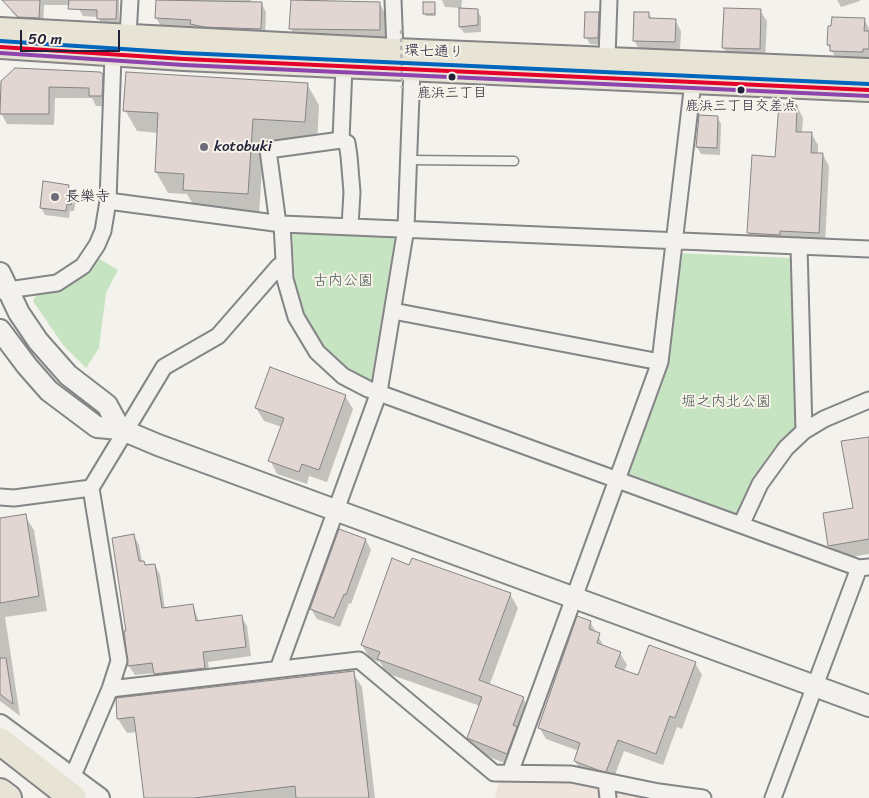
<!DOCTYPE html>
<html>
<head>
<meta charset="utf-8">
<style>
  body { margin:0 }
  #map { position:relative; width:869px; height:798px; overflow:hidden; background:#f4f2ec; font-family:Sriracha,sans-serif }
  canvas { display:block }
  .scale { position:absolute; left:20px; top:30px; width:100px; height:22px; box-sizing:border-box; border:2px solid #22223b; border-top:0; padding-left:6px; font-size:15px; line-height:18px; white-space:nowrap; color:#22223b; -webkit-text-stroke:4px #f7f3e8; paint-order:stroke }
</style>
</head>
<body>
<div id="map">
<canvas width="869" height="798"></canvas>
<div class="scale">50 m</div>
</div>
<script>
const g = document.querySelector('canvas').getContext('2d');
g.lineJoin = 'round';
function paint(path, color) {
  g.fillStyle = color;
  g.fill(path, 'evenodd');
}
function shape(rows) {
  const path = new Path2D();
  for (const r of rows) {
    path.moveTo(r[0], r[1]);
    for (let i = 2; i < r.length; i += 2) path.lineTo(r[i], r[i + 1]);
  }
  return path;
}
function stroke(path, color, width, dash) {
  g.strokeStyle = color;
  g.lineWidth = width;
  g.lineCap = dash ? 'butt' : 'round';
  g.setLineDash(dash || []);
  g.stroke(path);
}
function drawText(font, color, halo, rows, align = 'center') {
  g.font = font + ' Sriracha,"Klee One",sans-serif';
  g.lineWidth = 4;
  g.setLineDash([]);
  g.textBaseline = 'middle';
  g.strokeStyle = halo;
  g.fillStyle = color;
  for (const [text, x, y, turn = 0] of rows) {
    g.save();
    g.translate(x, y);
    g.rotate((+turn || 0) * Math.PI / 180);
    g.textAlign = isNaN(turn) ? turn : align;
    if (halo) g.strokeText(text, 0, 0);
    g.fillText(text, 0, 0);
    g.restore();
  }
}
paint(shape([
  [499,780,572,780,661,798,495,798]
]), '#efe4dc');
paint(shape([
  [295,231,392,236,398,240,377,380,371,383,342,366,319,342,304,319,296,296,292,234],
  [679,253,792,258,797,427,766,462,742,511,734,516,628,477,627,472],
  [98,258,118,270,106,293,99,348,86,368,63,345,33,301,37,294,54,292,77,281]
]), '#c6e4c2');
paint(shape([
  [7,0,71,0,70,5,44,5,43,25,24,24,12,12],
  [79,0,119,0,119,26,102,25,98,17,83,16,79,9],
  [157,0,251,0,251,3,262,4,266,12,265,37,196,32,194,28,161,26,156,18],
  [292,0,379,3,388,18,387,45,299,44,291,29],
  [442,0,462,0,461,10,477,10,481,17,481,32,464,33,460,27,461,8,445,7],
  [837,0,860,0,860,1,841,7],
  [434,4,436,16,426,16,424,13],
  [760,11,767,21,765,59,729,58,723,47],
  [648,13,652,19,675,20,681,31,680,52,640,51,634,40],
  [598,14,602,20,602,45,590,44,586,37],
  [864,19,869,28,869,59,838,61,828,45],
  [102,75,108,86,108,106,96,106,92,98,55,98,54,125,7,124,1,113,2,81],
  [307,84,319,105,317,143,264,139,259,215,197,211,187,194,168,193,156,172,158,133,137,131,125,110],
  [797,106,803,118,802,133,811,133,818,145,818,154,823,155,829,166,825,244,755,244,748,232],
  [700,116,717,117,721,124,720,155,701,154,697,147],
  [68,186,76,200,74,211,70,211,69,218,45,215,41,208],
  [345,396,353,409,327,482,309,476,307,484,277,474,270,460,282,427,264,421,256,408],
  [869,438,869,554,837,559,830,546,855,509],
  [25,516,34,530,47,611,5,617,20,716,0,701,0,520],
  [134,536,139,545,142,562,146,566,155,565,160,575,165,609,193,605,199,622,241,616,247,626,251,656,208,662,210,678,161,684,155,673,135,675,129,666,127,632],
  [366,540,371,550,351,604,349,603,340,627,317,619,311,609],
  [410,566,510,594,518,608,489,686,523,698,531,712,515,767,476,752,468,738,480,706,386,673,380,662,370,659,362,645],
  [590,622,605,648,620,653,627,665,624,671,639,677,695,663,702,675,682,729,677,727,663,765,624,751,612,783,582,773,575,761,579,751,546,739,539,727],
  [353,673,362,687,375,798,145,798,137,732,127,733,118,719]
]), '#0003');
const building = shape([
  [2,0,40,0,39,18,18,17,2,0],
  [69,0,117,0,116,19,97,19,97,10,68,9,69,0],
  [156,0,262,2,261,29,204,27,190,24,191,20,155,18,156,0],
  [291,0,380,2,380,30,289,29,291,0],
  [423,2,435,2,435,14,423,14,423,2],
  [459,8,478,9,478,25,459,27,459,8],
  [724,8,761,9,760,49,722,48,724,8],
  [585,12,599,12,598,38,584,38,585,12],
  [634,12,649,12,649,18,676,19,675,42,633,41,634,12],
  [832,17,865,18,864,31,869,31,869,49,863,49,863,52,830,51,830,45,827,45,828,26,831,26,832,17],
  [15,68,100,72,103,74,102,96,89,96,89,88,49,87,49,114,0,114,1,81,15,68],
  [126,72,308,83,305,122,253,119,248,194,183,190,184,174,155,172,158,113,123,111,126,72],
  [779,104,797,105,796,132,812,132,811,153,823,153,819,233,780,231,780,235,747,233,752,155,775,157,779,104],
  [699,115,718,116,717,148,696,147,699,115],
  [43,181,69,185,68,192,73,192,71,205,67,204,66,211,40,208,43,181],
  [270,367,346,395,319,470,302,464,299,472,268,461,284,418,255,408,270,367],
  [869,437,869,539,828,546,823,513,853,508,841,441,869,437],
  [26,514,39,596,0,603,0,518,26,514],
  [339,529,366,539,346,595,344,594,334,618,310,609,339,529],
  [134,534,139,561,144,561,145,565,155,564,162,608,193,604,196,621,242,615,246,647,203,652,205,668,154,674,152,663,128,666,124,631,126,631,112,538,134,534],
  [392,558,409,565,412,558,511,593,479,680,524,697,513,725,517,727,507,754,467,738,482,697,377,659,380,652,361,645,392,558],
  [577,616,591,621,589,629,600,633,597,643,621,652,615,667,638,675,649,645,696,662,675,718,670,716,656,754,618,740,606,772,598,770,574,761,580,743,538,728,577,616],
  [0,658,6,658,13,704,0,694,0,658],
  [354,671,369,798,296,798,295,786,194,798,144,798,134,717,117,719,116,698,354,671]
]);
paint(building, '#e2d6d2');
stroke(building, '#858486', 1);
const lane = shape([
  [408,160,514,161]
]);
const street = shape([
  [393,0,395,50],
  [128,36,130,0],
  [607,58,609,0],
  [341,140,347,143,349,156,352,192,350,226],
  [108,201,282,224,869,249],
  [278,224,268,150,341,140,344,66],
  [282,224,285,279,296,317,317,352,343,376,368,389,859,568],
  [799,246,804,431],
  [0,291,57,283,83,266,97,245,103,231,108,201,113,55],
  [393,311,660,362],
  [0,497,14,498,91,488,164,367,218,336,279,266,284,265],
  [741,525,760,484,786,448,804,431,824,419,869,400],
  [278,669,379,392,406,228,412,69],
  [110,689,359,660,494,773,571,774,659,792,703,798],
  [510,773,660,362,693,82],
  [72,778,110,689,119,661,91,488],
  [606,781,608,798],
  [773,798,859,568,869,567]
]);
const secondary = shape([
  [0,273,19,313,38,341,68,375,107,405,120,429],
  [0,330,27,366,49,391,97,427,120,429,158,445,869,706],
  [0,725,99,798]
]);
const primary = shape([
  [0,29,395,50,869,70],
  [0,47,184,59,869,90]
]);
const highway = shape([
  [0,741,73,798],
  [0,792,8,798]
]);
stroke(lane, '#858486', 11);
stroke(street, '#858486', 19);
stroke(secondary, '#858486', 24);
stroke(primary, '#858486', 26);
stroke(highway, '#858486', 30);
stroke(shape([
  [72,198,95,200]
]), '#b8b6b6', 2.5, [4, 4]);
stroke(lane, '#f2f1ed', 8);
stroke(street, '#f2f1ed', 15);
stroke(secondary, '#f2f1ed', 20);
stroke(primary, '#e7e4d5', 22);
stroke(highway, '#e7e4d5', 26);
stroke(shape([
  [401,30,402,88]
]), '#b8b6b6', 2.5, [4, 4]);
stroke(shape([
  [0,47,184,59,869,90]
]), '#e4002b', 4);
stroke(shape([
  [0,53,184,65,869,96]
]), '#8e44ad', 4);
stroke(shape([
  [0,41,184,53,869,84]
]), '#0065bd', 4);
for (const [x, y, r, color] of [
  [452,77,4.5,"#22223b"],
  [741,90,4.5,"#22223b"],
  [204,147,5,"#6c6b79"],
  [55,197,5,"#6c6b79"]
]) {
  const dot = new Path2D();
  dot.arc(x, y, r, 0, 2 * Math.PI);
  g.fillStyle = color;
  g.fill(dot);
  stroke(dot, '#f7f3e8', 2);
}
drawText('14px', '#22223b', '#f7f3e8', [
  ["鹿浜三丁目",452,93],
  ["鹿浜三丁目交差点",741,106]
]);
drawText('15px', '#22223b', '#f7f3e8', [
  ["環七通り",434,52,2]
]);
drawText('15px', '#22223b', '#f7f3e8', [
  ["kotobuki",214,147],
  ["長樂寺",65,197]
], 'left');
drawText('15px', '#485959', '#f7f3e8', [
  ["古内公園",343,281],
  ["堀之内北公園",726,402]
]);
</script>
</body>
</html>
